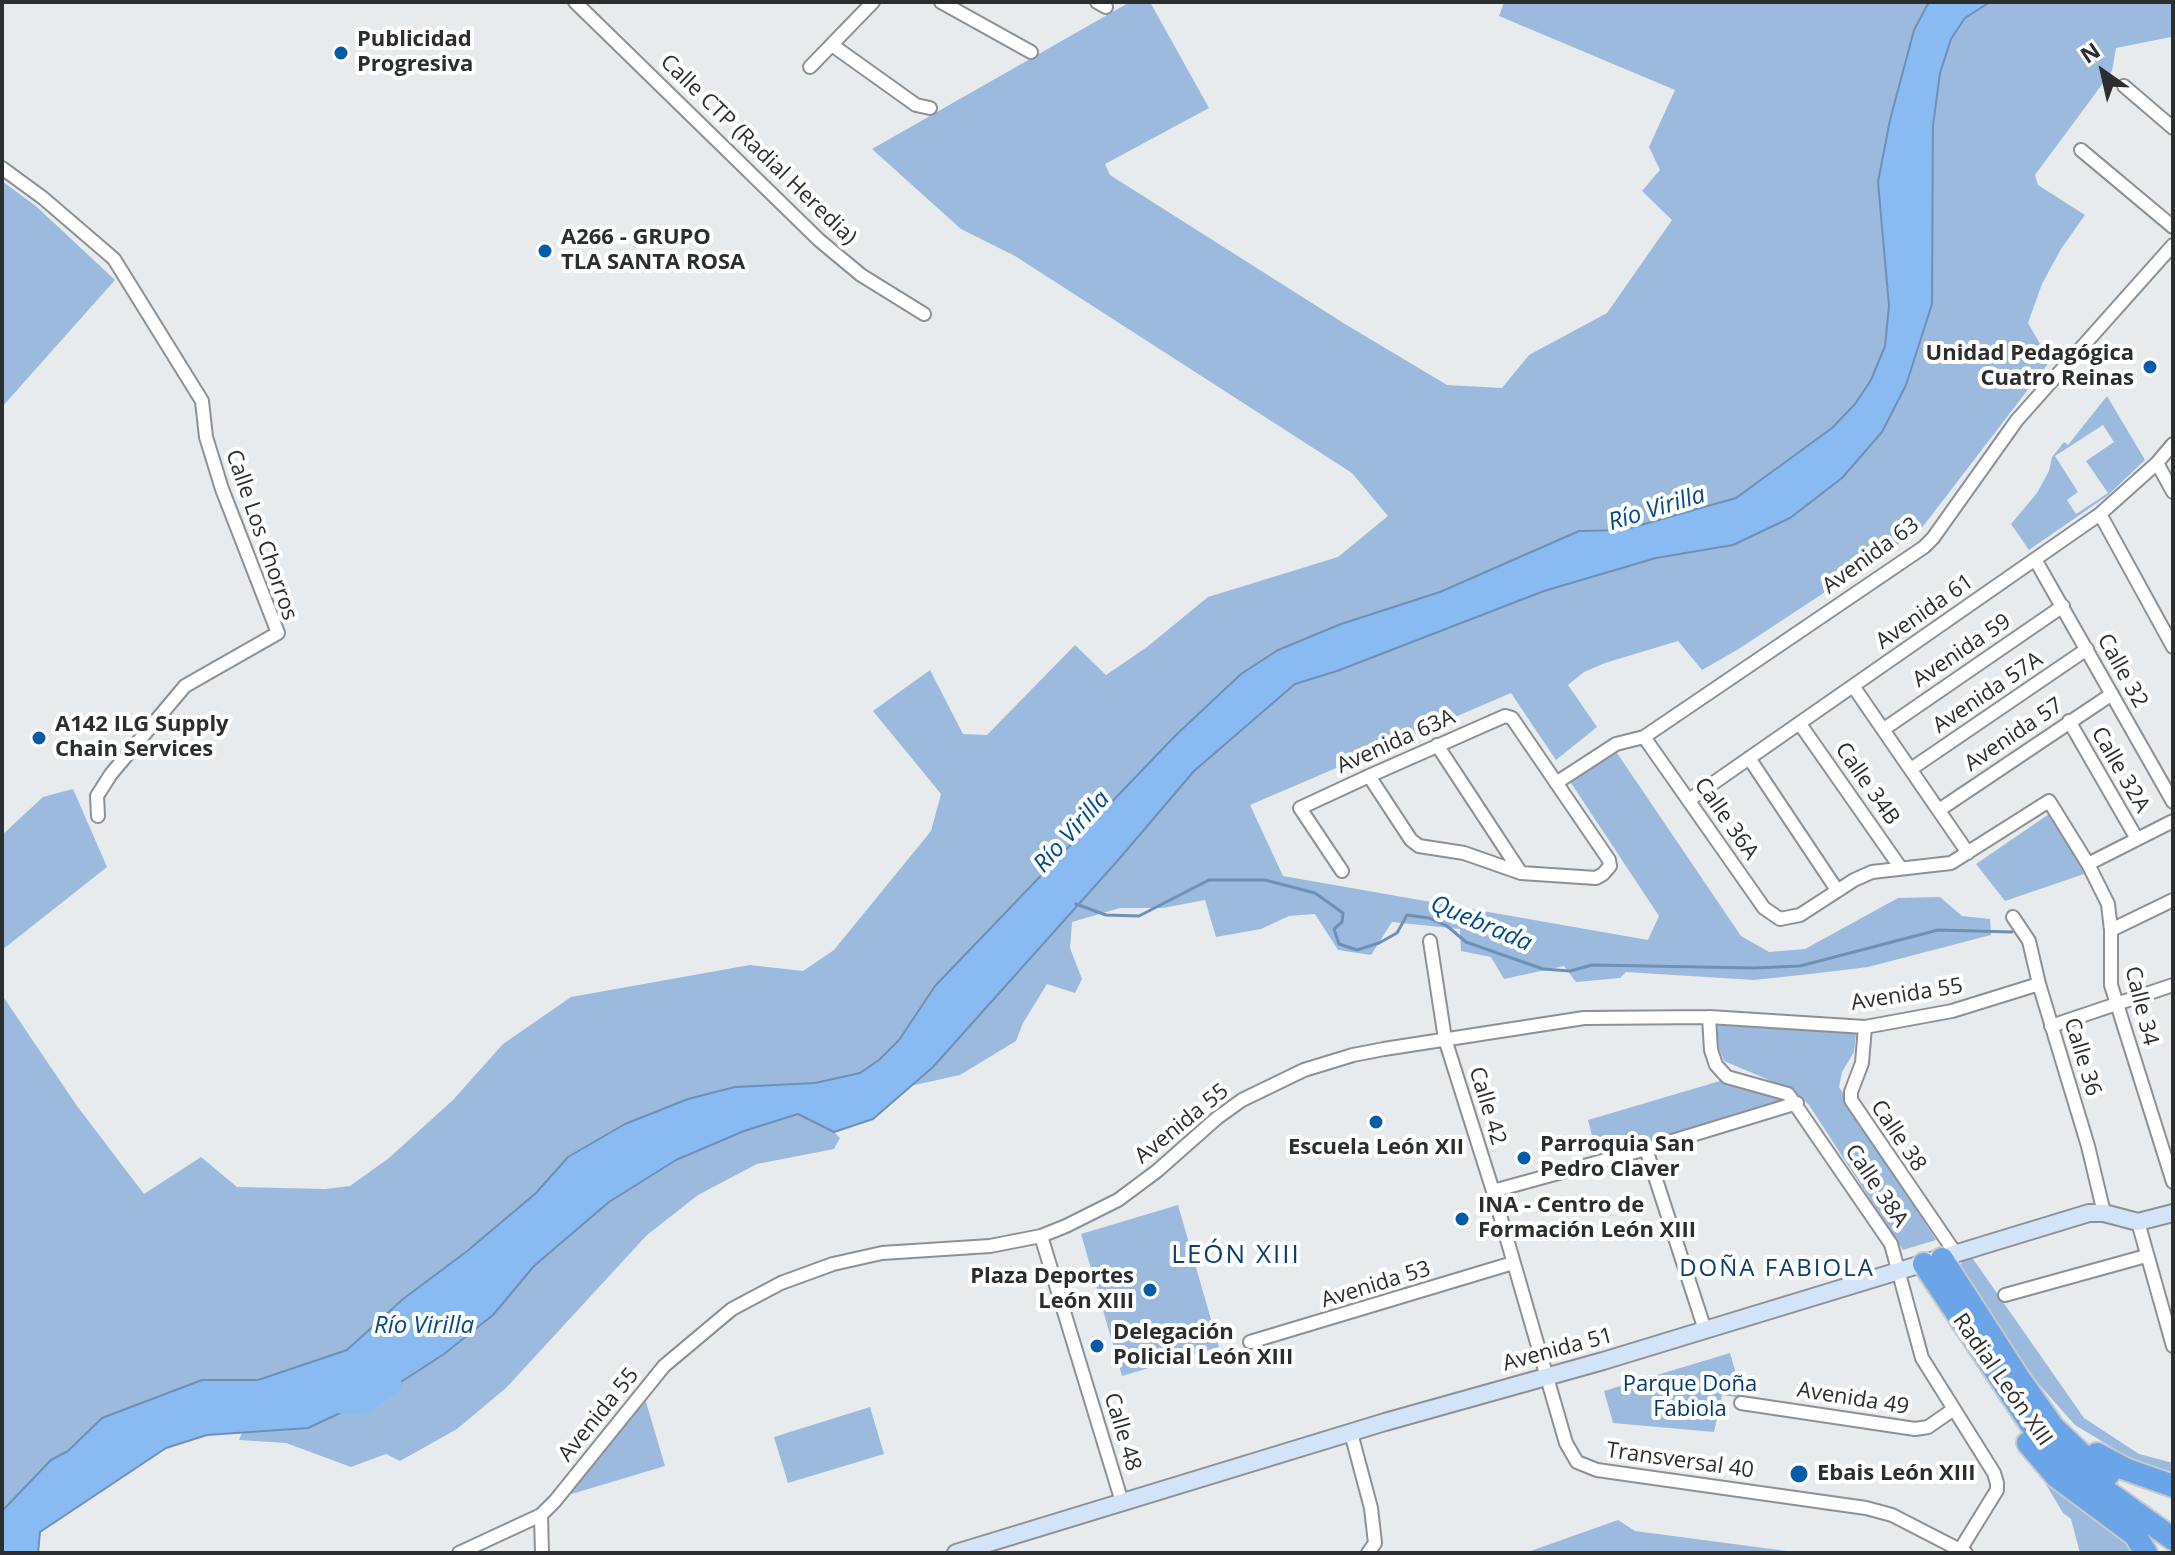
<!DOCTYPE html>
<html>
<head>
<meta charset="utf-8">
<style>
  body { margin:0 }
  #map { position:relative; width:2175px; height:1555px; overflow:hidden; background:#e7ebee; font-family:"Open Sans",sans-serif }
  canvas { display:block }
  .frame { position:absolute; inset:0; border:4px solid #2b2d2e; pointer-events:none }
  .north { position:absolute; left:2063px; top:32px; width:80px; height:80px; -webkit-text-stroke:6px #fff; paint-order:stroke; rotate:326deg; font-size:22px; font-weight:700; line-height:32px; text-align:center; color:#2b2d2e }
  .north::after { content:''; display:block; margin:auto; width:28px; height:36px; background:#2b2d2e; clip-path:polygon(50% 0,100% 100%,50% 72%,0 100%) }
</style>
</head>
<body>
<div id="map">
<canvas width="2175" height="1555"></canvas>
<div class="frame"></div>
<div class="north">N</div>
</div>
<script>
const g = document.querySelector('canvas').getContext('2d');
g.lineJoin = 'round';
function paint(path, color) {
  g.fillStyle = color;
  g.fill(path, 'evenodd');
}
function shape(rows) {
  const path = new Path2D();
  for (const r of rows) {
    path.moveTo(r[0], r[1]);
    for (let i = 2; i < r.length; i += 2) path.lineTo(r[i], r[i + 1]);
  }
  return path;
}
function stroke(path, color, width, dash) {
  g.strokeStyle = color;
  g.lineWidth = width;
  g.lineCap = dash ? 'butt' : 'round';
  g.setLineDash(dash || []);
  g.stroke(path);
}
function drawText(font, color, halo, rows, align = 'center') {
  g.font = font + ' "Open Sans",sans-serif';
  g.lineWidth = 8;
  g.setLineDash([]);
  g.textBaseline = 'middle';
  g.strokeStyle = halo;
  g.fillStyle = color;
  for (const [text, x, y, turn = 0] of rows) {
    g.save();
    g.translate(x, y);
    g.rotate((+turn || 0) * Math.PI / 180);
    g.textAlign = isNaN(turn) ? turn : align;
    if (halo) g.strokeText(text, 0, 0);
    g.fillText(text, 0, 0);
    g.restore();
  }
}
paint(shape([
  [1130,2,1150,2,1209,108,1105,164,1110,175,1345,324,1447,385,1502,388,1529,355,1607,313,1672,220,1642,191,1660,170,1649,147,1675,90,1499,16,1504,2,1929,2,1914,30,1906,66,1887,277,1889,306,1885,346,1871,380,1855,404,1832,428,1736,498,1623,530,1579,531,1440,592,1341,624,1278,650,1175,736,935,986,899,1040,879,1060,860,1073,815,1083,735,1087,688,1099,625,1124,568,1157,537,1193,466,1252,403,1299,347,1350,258,1380,202,1380,102,1418,68,1451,51,1461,2,1511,2,995,77,1106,144,1194,201,1157,237,1187,325,1189,350,1186,389,1158,453,1100,503,1044,571,997,750,965,803,971,834,950,931,831,941,794,873,711,930,670,963,734,987,735,1075,645,1106,675,1147,647,1208,597,1338,557,1388,516,1352,473,1015,256,961,229,872,149],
  [1990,2,2173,2,2171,37,2116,48,2112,71,2035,175,2038,185,2085,215,2061,249,2042,284,2028,323,2050,361,1921,529,1737,650,1702,670,1678,641,1605,663,1584,672,1568,685,1597,727,1556,760,1511,693,1250,805,1283,876,1648,940,1659,916,1569,780,1617,753,1741,936,1769,952,1805,949,1898,898,1940,897,1962,916,1990,919,1991,935,1868,967,1819,973,1754,980,1626,972,1620,978,1576,982,1564,966,1504,979,1491,957,1461,951,1460,929,1392,922,1371,955,1338,950,1315,914,1289,916,1261,929,1216,937,1205,900,1163,908,1120,908,1072,922,1070,948,1082,979,1075,993,1047,984,1023,1023,1016,1041,960,1075,910,1086,933,1067,1120,858,1194,771,1295,684,1337,671,1544,591,1656,558,1733,545,1842,478,1882,432,1906,385,1932,304,1934,126,1940,73,1951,39,1965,18],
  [2,181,37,207,115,280,2,407],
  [2107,396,2145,460,2107,496,2029,550,2011,524,2037,493,2049,471,2052,457,2064,442,2068,445],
  [2103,425,2114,442,2086,461,2108,493,2076,514,2067,500,2078,492,2055,456],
  [73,789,107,867,2,950,2,835,43,797],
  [2052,812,2087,873,2005,901,1976,864],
  [1716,1022,1856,1034,1854,1052,1842,1072,1839,1087,1936,1240,1903,1250,1809,1105,1794,1092,1783,1086,1724,1061,1717,1044],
  [1720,1081,1772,1093,1784,1104,1598,1159,1588,1120],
  [798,1114,834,1132,840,1138,834,1149,757,1164,698,1195,647,1235,506,1388,457,1429,400,1461,386,1454,351,1467,286,1443,239,1440,242,1433,308,1428,444,1354,493,1315,534,1266,609,1202,676,1160,744,1131],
  [1178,1205,1219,1347,1122,1376,1081,1234],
  [1971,1256,2084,1418,2139,1454,2173,1463,2173,1472,2138,1463,2075,1425,2028,1372,1963,1275,1960,1267,1962,1262],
  [1730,1353,1743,1398,1722,1395,1714,1432,1613,1423,1604,1391],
  [644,1395,665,1466,565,1496],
  [870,1407,884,1454,788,1483,774,1437],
  [2038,1471,2109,1523,2138,1553,2080,1553,2071,1519,2063,1513],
  [1618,1520,1635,1531,1802,1553,1525,1553]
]), '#9cbade');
const water = shape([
  [1929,2,1990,2,1965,18,1951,39,1940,73,1933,126,1932,304,1906,385,1882,432,1842,478,1790,518,1733,545,1656,558,1544,591,1337,671,1295,684,1194,771,1120,858,933,1067,873,1119,834,1132,798,1114,744,1131,676,1160,609,1202,534,1266,493,1315,444,1354,387,1391,308,1428,207,1435,166,1448,40,1532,38,1553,2,1553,2,1511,51,1460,68,1451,102,1418,202,1380,258,1380,347,1350,403,1299,466,1252,536,1193,568,1157,625,1124,688,1099,735,1087,815,1083,860,1073,879,1060,899,1040,935,986,1175,736,1241,674,1278,650,1341,624,1440,592,1579,531,1623,530,1736,498,1832,428,1855,404,1871,380,1885,346,1889,306,1878,182,1890,120,1914,30,1929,2]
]);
paint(water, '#8abaf2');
stroke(water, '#6e90b7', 2);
stroke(shape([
  [1076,904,1106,915,1139,916,1209,880,1265,880,1315,893,1343,913,1342,922,1334,929,1339,944,1357,950,1379,943,1397,933,1407,915,1429,918,1447,926,1466,942,1543,969,1570,971,1592,965,1754,968,1800,966,1938,930,2012,932]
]), '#6e90b7', 3);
stroke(shape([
  [332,1404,361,1405,393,1385]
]), '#8abaf2', 18);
const street = shape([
  [575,2,819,240,861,275,924,314],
  [941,2,1031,52],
  [1097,2,1106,7],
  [832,45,916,105,930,108],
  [810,67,873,2],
  [2124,86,2173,128],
  [2081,150,2173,227],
  [2,168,43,198,114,259,202,401,206,437,222,489,278,633,185,686,111,774,97,796,98,816],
  [2157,463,2173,492],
  [2100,514,2173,647],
  [2036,561,2173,802],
  [1853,686,1968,853],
  [2069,721,2137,839],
  [1800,724,1900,867],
  [1884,729,2063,606],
  [1644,737,1764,908,1780,919,1800,915,1854,880,1872,872,1951,863,2049,801,2088,864,2108,904,2111,930,2111,985,2173,1182],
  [1437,745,1521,873],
  [1749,758,1837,890],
  [1911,769,2087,649],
  [1556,783,1616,744,1644,737,1924,547,1933,538,2017,420,2173,245],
  [1689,800,2100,514,2157,463,2173,444],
  [1939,810,2112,694],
  [2088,864,2173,821],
  [1342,871,1300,808,1369,776,1505,716,1512,718,1609,860,1610,866,1603,874,1596,878,1521,873,1464,853,1419,846,1411,840,1369,776],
  [2013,917,2029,941,2039,984,2088,1146,2104,1213],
  [2111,930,2173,900],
  [1430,941,1445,1039,1493,1191,1566,1443,1577,1462,1597,1470,1866,1508,1892,1515,1966,1553],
  [1709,1017,1711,1050,1716,1065,1727,1077,1788,1094,1891,1244,1922,1358,1994,1473,1997,1483,1997,1490,1960,1550],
  [2051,1026,2173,985],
  [1865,1027,1862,1063,1851,1092,1851,1100,1956,1254],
  [1646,1149,1705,1330],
  [1493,1191,1646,1149,1797,1103],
  [2138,1222,2173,1346],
  [1041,1236,1122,1502],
  [2005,1295,2146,1256],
  [1250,1342,1513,1263],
  [1741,1403,1915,1429,1928,1427,1954,1409],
  [1351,1433,1371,1508,1375,1543,1368,1553],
  [541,1515,542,1553],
  [459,1553,541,1515,555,1501,664,1366,732,1309,781,1283,833,1264,882,1253,990,1246,1041,1236,1066,1226,1118,1200,1157,1171,1217,1118,1242,1100,1304,1070,1353,1055,1384,1049,1584,1018,1709,1017,1865,1027,1952,1011,2039,984]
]);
const secondary = shape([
  [956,1553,1385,1422,1603,1361,2089,1213,2104,1213,2138,1222,2173,1213]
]);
const highway = shape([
  [1942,1259,2018,1377,2053,1427,2079,1452,2108,1475],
  [1924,1264,2042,1441,2067,1463,2173,1539],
  [2028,1443,2057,1477,2135,1535,2146,1553],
  [2097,1454,2125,1469,2173,1486]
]);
stroke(street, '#8d9094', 16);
stroke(secondary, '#8d9094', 20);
stroke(highway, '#c8c8c9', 26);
stroke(street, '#fff', 12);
stroke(secondary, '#d3e4f8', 16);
stroke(highway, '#6ba5e7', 22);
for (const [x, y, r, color] of [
  [341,53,8,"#025ca9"],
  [545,251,8,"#025ca9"],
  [2150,367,8,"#025ca9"],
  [39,738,8,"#025ca9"],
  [1376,1122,8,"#025ca9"],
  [1524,1158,8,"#025ca9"],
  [1462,1219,8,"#025ca9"],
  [1150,1290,8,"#025ca9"],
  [1097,1346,8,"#025ca9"],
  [1799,1474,10,"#025ca9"]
]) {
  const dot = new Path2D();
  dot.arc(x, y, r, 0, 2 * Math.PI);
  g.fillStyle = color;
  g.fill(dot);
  stroke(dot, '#fff', 3);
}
drawText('bold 22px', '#2b2d2e', '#fff', [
  ["Publicidad",357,40],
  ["Progresiva",357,65],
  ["A266 - GRUPO",561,238],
  ["TLA SANTA ROSA",561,263],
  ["Unidad Pedagógica",2134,354,"right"],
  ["Cuatro Reinas",2134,379,"right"],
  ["A142 ILG Supply",55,725],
  ["Chain Services",55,750],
  ["Parroquia San",1540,1145],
  ["Pedro Claver",1540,1170],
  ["Escuela León XII",1376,1148,"center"],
  ["INA - Centro de",1478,1206],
  ["Formación León XIII",1478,1231],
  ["Plaza Deportes",1134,1277,"right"],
  ["León XIII",1134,1302,"right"],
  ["Delegación",1113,1333],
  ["Policial León XIII",1113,1358],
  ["Ebais León XIII",1817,1474]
], 'left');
drawText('22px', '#2b2d2e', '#fff', [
  ["Calle CTP (Radial Heredia)",758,150,44],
  ["Calle Los Chorros",261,535,71],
  ["Avenida 63",1871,556,-36],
  ["Avenida 61",1925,612,-35],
  ["Avenida 59",1962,651,-34],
  ["Calle 32",2122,671,61],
  ["Avenida 57A",1988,693,-34],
  ["Avenida 57",2014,735,-34],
  ["Avenida 63A",1396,742,-24],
  ["Calle 32A",2120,770,60],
  ["Calle 34B",1867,784,55],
  ["Calle 36A",1726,819,55],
  ["Avenida 55",1907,995,-9],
  ["Calle 34",2141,1006,76],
  ["Calle 36",2082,1057,73],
  ["Calle 42",1487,1106,73],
  ["Avenida 55",1182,1124,-39],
  ["Calle 38",1898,1136,56],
  ["Calle 38A",1876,1186,56],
  ["Avenida 53",1376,1285,-17],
  ["Avenida 51",1558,1350,-15],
  ["Radial León XIII",2002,1380,55],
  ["Avenida 49",1853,1399,9],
  ["Avenida 55",599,1415,-51],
  ["Calle 48",1122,1432,73],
  ["Transversal 40",1680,1461,8]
]);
drawText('22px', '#04396b', '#fff', [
  ["Parque Doña",1690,1385],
  ["Fabiola",1690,1410]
]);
drawText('italic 24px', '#00498a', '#fff', [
  ["Río Virilla",1657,509,-17],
  ["Río Virilla",1072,832,-48],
  ["Quebrada",1481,924,23],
  ["Río Virilla",424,1326]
]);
g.letterSpacing = '2px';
drawText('24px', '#0c3e70', '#fff', [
  ["DOÑA FABIOLA",1777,1269]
]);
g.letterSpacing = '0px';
g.letterSpacing = '2px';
drawText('26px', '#0c3e70', '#fff', [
  ["LEÓN XIII",1236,1256]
]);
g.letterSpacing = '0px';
</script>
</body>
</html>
